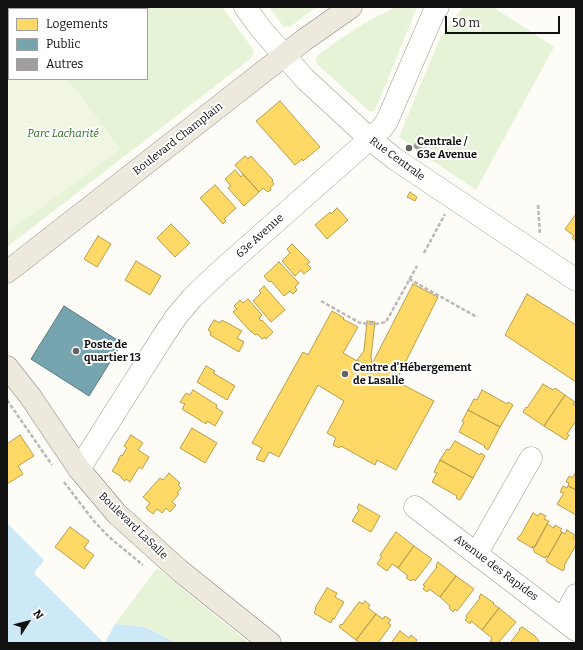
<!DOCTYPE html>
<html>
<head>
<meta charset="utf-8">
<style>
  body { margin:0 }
  #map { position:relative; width:583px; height:650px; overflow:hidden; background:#fdfcf7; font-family:Bitter,serif }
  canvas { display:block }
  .frame { position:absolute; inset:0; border:8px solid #111; pointer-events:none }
  .legend { position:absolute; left:8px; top:8px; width:140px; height:72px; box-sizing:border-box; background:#fff; border:1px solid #a0a0a0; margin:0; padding:5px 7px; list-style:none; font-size:12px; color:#111 }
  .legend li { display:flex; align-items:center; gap:8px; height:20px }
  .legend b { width:20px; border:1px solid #a0a0a0 }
  .north { position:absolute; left:8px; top:602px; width:40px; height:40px; -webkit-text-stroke:3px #fff; paint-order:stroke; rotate:54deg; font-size:11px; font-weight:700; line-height:16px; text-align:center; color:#111 }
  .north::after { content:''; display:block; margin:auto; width:14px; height:18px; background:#111; clip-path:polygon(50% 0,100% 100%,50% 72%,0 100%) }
  .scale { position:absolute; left:445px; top:16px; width:115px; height:18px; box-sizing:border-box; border:2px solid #111; border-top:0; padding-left:5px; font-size:12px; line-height:14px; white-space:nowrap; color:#111; -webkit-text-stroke:3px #fff; paint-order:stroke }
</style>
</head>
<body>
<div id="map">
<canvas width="583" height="650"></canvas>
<div class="frame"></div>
<ul class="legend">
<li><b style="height:11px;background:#ffd966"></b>Logements</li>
<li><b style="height:11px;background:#76a5af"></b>Public</li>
<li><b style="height:11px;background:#a19f9c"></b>Autres</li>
</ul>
<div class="north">N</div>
<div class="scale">50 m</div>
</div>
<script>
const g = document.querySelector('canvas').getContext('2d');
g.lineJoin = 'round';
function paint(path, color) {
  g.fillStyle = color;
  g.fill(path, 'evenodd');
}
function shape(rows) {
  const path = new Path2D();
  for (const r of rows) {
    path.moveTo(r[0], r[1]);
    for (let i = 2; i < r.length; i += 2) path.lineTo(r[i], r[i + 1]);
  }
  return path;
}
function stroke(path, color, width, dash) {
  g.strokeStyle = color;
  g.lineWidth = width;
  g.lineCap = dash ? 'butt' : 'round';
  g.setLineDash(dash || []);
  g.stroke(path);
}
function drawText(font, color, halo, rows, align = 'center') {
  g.font = font + ' Bitter,serif';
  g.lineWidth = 4;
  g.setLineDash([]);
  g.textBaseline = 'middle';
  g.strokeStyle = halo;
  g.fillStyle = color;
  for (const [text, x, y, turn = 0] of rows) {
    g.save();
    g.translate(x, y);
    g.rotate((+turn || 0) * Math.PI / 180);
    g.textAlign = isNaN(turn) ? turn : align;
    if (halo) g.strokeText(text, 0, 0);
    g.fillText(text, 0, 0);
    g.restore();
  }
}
paint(shape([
  [7,7,222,7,253,49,254,53,250,59,7,247],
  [9,9,147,9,147,79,9,79],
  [269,7,316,7,290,27,288,27,283,26],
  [396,7,417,7,376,108,374,111,369,111,318,65,316,62,316,58,318,55,337,41,363,24],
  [464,7,493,7,554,47,476,190,421,153,424,149,416,144,413,147,399,137,439,40,452,20],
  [157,568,249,643,177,643,145,627,115,624]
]), '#e7f3d7');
paint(shape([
  [7,7,16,9,9,9,9,79,68,79,121,149,7,233]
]), '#f0f6e1');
paint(shape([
  [7,523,44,560,34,573,104,643,7,643],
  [115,624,145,627,177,643,105,643]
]), '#cde8f7');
const homes = shape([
  [280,101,320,147,303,161,302,159,295,165,256,121,280,101],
  [245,156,248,159,251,156,273,180,272,181,274,184,270,188,271,190,268,192,263,188,259,192,235,165,245,156],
  [235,170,241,177,243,174,259,192,244,206,228,188,231,186,225,179,235,170],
  [215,185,236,208,224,219,226,221,223,224,200,198,215,185],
  [410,192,417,197,415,201,407,197,410,192],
  [337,208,348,220,327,239,315,225,330,212,331,214,337,208],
  [576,214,576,241,572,238,574,236,565,229,576,214],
  [171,224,190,243,175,257,157,238,171,224],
  [98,236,111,244,97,267,84,259,98,236],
  [292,244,310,262,307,264,311,268,304,274,301,270,295,276,282,261,290,253,287,249,292,244],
  [136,261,161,276,150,295,125,280,136,261],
  [279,262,299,283,295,287,297,290,293,294,290,291,284,296,271,281,269,282,264,276,279,262],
  [413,284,438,297,396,381,434,401,396,470,377,460,375,465,341,446,339,448,333,445,336,438,327,433,344,401,318,385,279,457,269,452,264,462,256,459,262,448,252,443,303,352,308,355,332,311,344,318,343,319,358,327,343,353,370,368,413,284],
  [264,286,285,310,271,322,253,301,261,293,259,291,264,286],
  [527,294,576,325,576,382,505,335,527,294],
  [248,299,262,315,259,318,261,321,262,320,273,332,266,339,265,337,262,339,257,334,255,335,251,331,251,332,233,312,237,309,234,306,240,300,243,303,248,299],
  [214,320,220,323,222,320,242,331,237,338,244,342,239,352,210,335,211,332,208,330,214,320],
  [367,321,375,322,371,357,372,363,370,368,357,360,364,351,367,321],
  [206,366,215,371,213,373,235,386,227,400,197,382,206,366],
  [543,384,553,390,555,388,565,395,544,426,523,412,526,407,527,408,543,384],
  [193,390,217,405,216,408,223,412,215,426,207,421,206,424,182,409,185,404,180,402,186,393,190,395,193,390],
  [482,390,507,404,508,402,513,405,500,427,468,410,474,399,477,400,482,390],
  [565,395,575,402,573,404,576,406,576,421,567,434,569,435,566,440,544,426,565,395],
  [468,410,500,427,488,450,484,447,485,446,459,432,464,422,462,421,468,410],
  [192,428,217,443,205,463,180,448,192,428],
  [20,435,34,456,18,466,23,474,7,484,7,444,20,435],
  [131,435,143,443,138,450,149,457,142,469,139,467,130,482,126,479,125,481,121,478,122,477,112,471,119,460,118,460,121,455,122,456,127,448,124,446,131,435],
  [455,441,480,455,481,453,485,456,473,478,440,460,447,449,449,450,455,441],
  [440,460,473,478,460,500,456,498,457,496,432,482,437,473,434,472,440,460],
  [576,472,576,490,568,486,569,483,566,482,569,476,572,478,576,472],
  [169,473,180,483,178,485,181,488,177,493,179,494,172,502,176,505,170,512,166,508,162,513,157,509,153,514,146,508,150,503,143,497,160,478,163,480,169,473],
  [563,486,567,488,568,486,576,490,576,515,557,504,564,493,560,492,563,486],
  [359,504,380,516,371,532,352,521,359,510,357,508,359,504],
  [533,513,538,516,540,513,546,516,544,519,549,521,535,547,533,546,532,548,517,539,519,536,520,536,533,513],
  [547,524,554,528,555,525,562,529,560,531,562,532,548,557,546,556,545,558,534,552,534,550,533,549,547,524],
  [70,527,89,541,84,548,94,555,84,569,55,547,70,527],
  [567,530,575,535,573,538,576,540,576,545,564,566,565,567,563,571,547,562,547,561,546,560,562,532,565,534,567,530],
  [396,532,414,546,398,568,392,564,387,571,377,564,382,556,380,555,396,532],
  [414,546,432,559,415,581,413,579,411,581,406,578,408,576,398,568,414,546],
  [438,562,456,576,440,597,429,589,427,592,423,589,425,586,423,585,437,567,436,566,438,562],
  [456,576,474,589,457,611,455,609,453,612,449,608,450,606,440,597,456,576],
  [327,588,337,593,335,597,344,602,334,619,333,618,331,623,314,613,316,609,315,608,327,588],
  [481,594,494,603,493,604,499,608,482,630,471,621,470,624,465,620,467,618,466,616,480,598,479,597,481,594],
  [365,601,370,605,368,608,376,614,356,640,339,627,341,624,342,625,359,602,363,604,365,601],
  [499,608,516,622,498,643,497,642,494,643,490,641,492,638,482,630,499,608],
  [376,614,383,619,385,616,391,620,388,623,391,625,378,643,360,643,356,640,376,614],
  [522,627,535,636,539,641,538,643,510,643,520,630,519,629,522,627],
  [400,631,409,638,411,635,417,640,415,643,391,643,400,631]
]);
paint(homes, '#ffd966');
stroke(homes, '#b89d4c', 1);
const public = shape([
  [64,306,122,343,89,396,31,359,64,306]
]);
paint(public, '#76a5af');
stroke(public, '#587980', 1);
paint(shape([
  [415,143,424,149,421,153,413,147]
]), '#a19f9c');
const minor = shape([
  [245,7,261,29,305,79,370,139,395,159,576,280],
  [79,469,162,338,176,317,192,298,218,273,382,128,387,121,434,12,438,7],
  [415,507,576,630],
  [477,553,531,458],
  [563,619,576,595]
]);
const major = shape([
  [7,272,304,40,351,7],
  [7,367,30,396,79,469,117,514,179,570,270,643]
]);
stroke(minor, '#979795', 23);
stroke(major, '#858482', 23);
stroke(shape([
  [538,205,540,234],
  [424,253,445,214],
  [409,279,477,317],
  [321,301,360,323,376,324,386,322,417,266],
  [7,400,52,465],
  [64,482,93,520,109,537,143,565]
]), '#b9b9b8', 2.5, [4, 2]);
stroke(minor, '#fffffe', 22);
stroke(major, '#ede9dc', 22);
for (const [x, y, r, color] of [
  [409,148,4,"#646362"],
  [76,351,4,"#646362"],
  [345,374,4,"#646362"]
]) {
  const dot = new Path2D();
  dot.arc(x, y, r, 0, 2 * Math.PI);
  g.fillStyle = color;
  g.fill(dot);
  stroke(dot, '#fff', 1.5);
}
drawText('italic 11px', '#2f6b1f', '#fff', [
  ["Parc Lacharité",63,134]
]);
drawText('11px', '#111', '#fff', [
  ["Boulevard Champlain",178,139,-38],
  ["Rue Centrale",397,159,36],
  ["63e Avenue",260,236,-42],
  ["Boulevard LaSalle",133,526,44],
  ["Avenue des Rapides",496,568,37]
]);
drawText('bold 11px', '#111', '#fff', [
  ["Centrale /",417,142],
  ["63e Avenue",417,155],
  ["Poste de",84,345],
  ["quartier 13",84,358],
  ["Centre d'Hébergement",353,368],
  ["de Lasalle",353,381]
], 'left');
</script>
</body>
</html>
